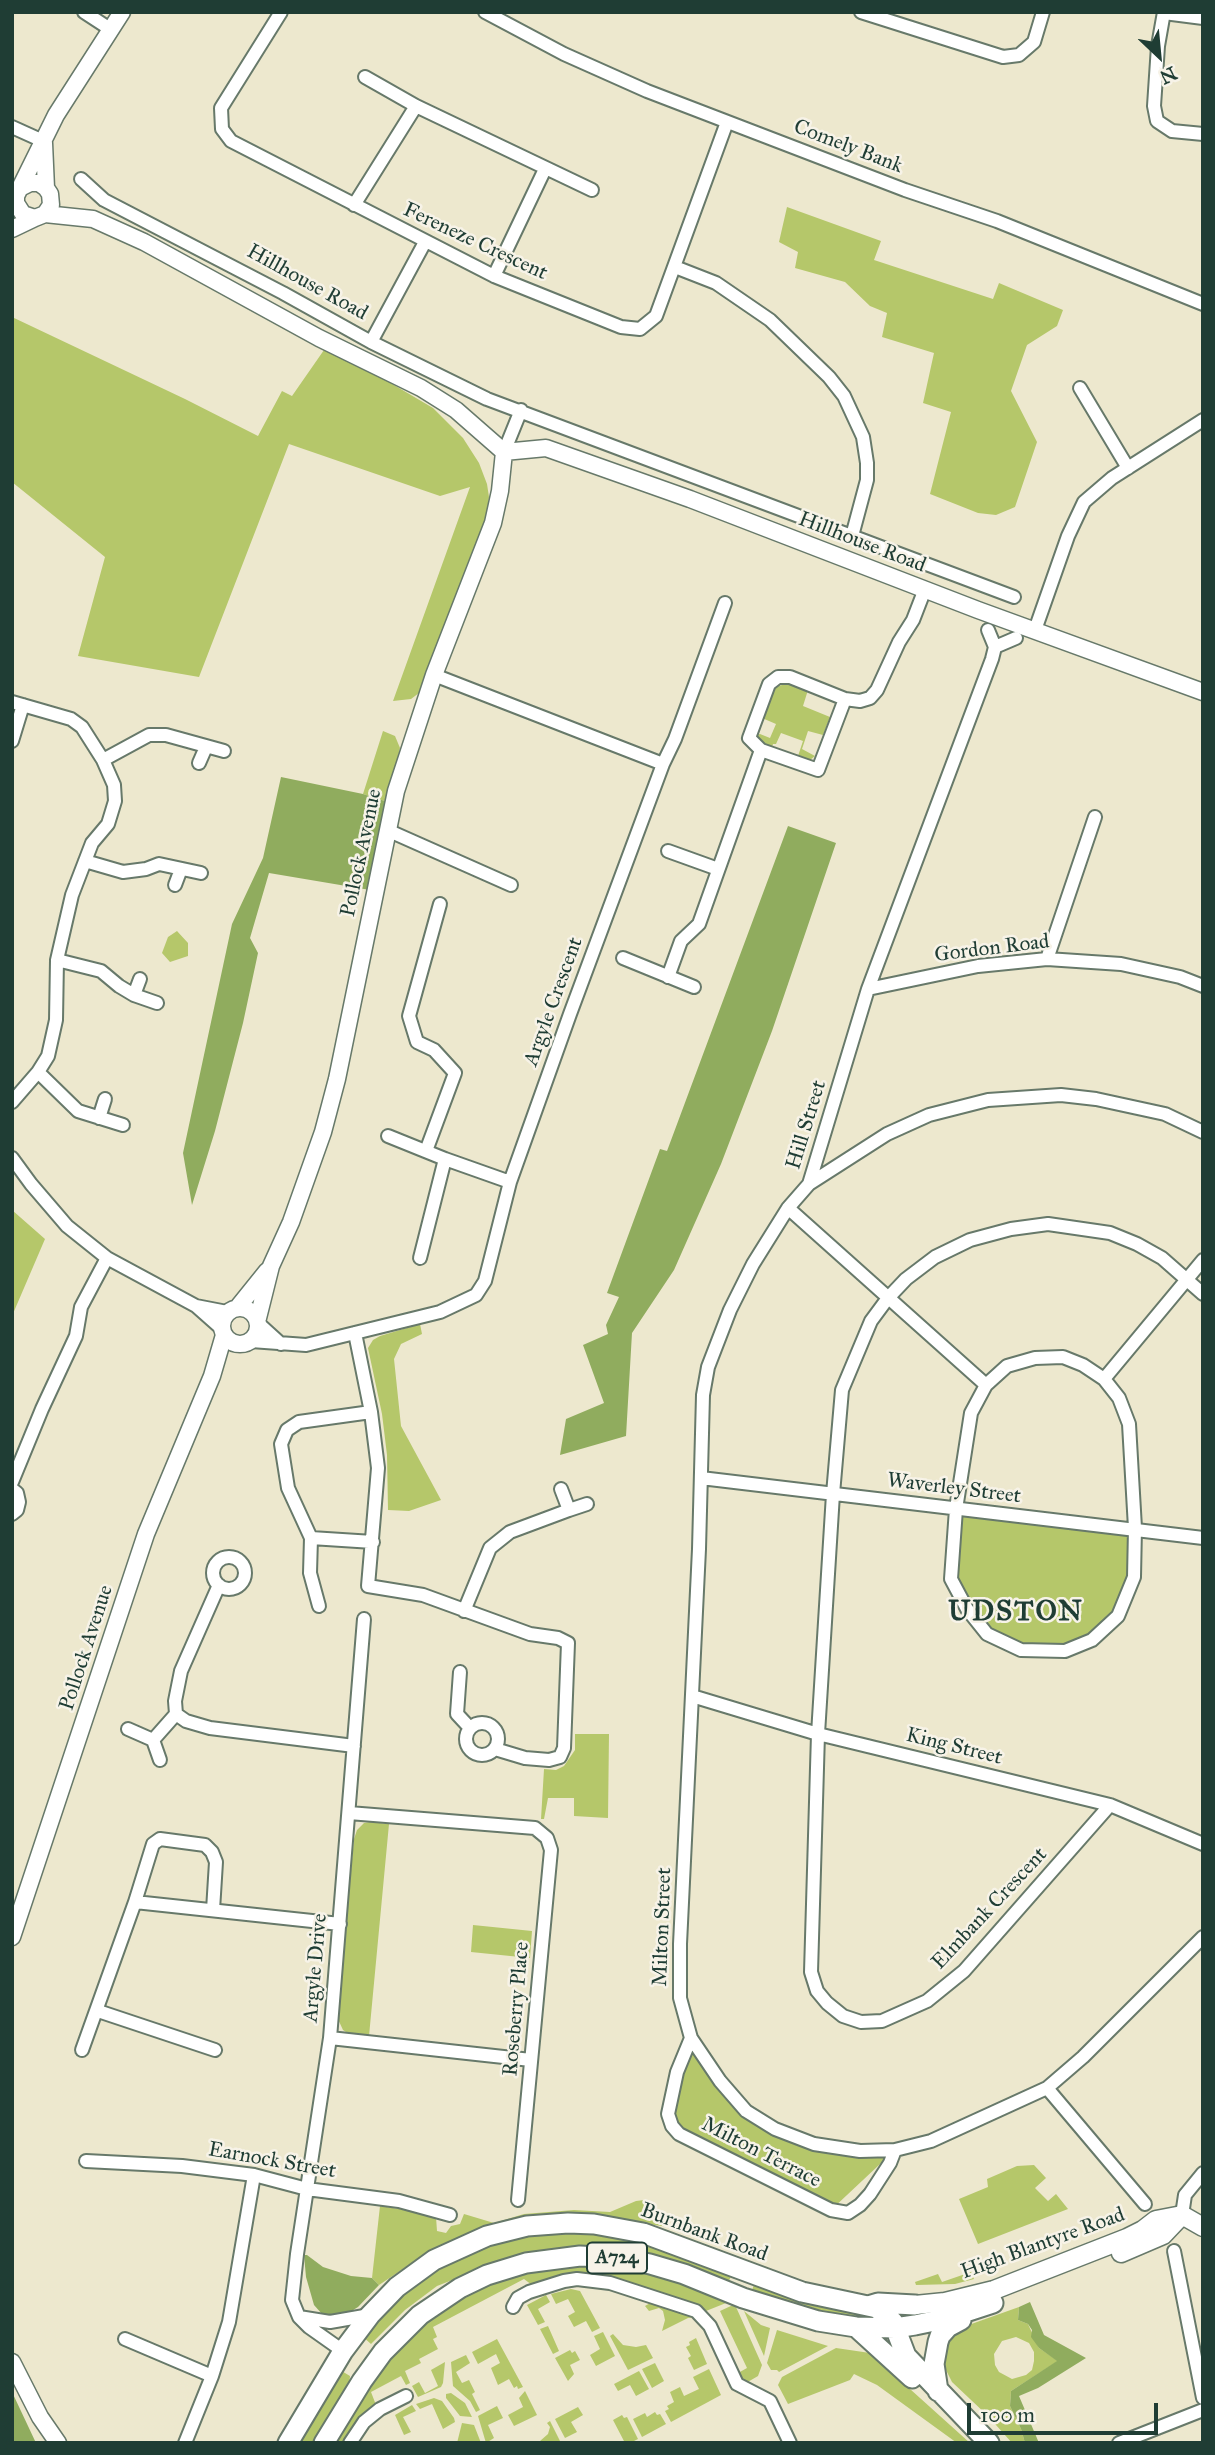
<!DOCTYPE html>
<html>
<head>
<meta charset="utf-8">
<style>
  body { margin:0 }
  #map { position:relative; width:1215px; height:2455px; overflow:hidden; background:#ede8ce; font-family:"IM FELL Great Primer",serif }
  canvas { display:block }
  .frame { position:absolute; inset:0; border:14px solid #1f3d34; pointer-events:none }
  .north { position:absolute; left:1124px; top:21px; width:70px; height:70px; -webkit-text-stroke:5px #f7f3e8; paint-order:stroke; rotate:154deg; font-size:19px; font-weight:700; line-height:28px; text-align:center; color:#1f3d34 }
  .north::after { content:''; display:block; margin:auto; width:24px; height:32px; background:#1f3d34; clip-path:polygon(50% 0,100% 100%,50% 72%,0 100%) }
  .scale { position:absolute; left:967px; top:2403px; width:191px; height:32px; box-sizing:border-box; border:4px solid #1f3d34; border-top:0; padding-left:9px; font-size:21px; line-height:24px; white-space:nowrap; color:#1f3d34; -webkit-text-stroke:5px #f7f3e8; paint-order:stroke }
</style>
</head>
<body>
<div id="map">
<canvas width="1215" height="2455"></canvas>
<div class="frame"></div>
<div class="north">N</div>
<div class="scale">100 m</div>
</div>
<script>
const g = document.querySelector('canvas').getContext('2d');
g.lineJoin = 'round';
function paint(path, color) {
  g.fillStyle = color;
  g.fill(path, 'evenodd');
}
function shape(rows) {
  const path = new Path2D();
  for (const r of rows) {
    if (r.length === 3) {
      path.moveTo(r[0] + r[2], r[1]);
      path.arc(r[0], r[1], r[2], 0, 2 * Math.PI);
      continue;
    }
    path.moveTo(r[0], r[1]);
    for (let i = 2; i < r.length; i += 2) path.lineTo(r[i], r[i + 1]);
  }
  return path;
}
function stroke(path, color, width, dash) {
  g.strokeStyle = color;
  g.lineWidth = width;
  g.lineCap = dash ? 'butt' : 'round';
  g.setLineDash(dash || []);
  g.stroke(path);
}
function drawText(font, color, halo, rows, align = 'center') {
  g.font = font + ' "IM FELL Great Primer",serif';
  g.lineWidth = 5;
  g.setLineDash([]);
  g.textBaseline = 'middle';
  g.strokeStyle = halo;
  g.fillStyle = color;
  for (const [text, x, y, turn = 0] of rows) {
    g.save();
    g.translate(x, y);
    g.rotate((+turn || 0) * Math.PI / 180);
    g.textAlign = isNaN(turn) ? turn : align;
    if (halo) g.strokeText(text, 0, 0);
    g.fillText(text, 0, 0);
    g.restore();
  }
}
paint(shape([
  [787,207,881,241,874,260,993,299,999,283,1063,310,1057,326,1027,345,1011,391,1037,442,1015,507,996,515,978,513,930,494,951,412,923,403,934,353,882,337,887,313,870,306,845,282,795,268,798,252,779,242],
  [12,317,185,399,258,436,282,391,292,396,324,350,382,378,433,408,463,438,479,463,487,484,489,497,487,516,478,541,424,685,419,693,411,699,393,701,470,487,440,496,289,444,199,677,78,656,105,557,12,482],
  [789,683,808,690,803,706,830,717,823,735,808,731,802,749,815,756,810,760,798,756,803,741,781,733,776,744,773,744,772,747,756,739,756,735,760,734,770,738,776,724,762,718,775,687],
  [383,731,395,736,400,748,388,802,363,794],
  [177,931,188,943,188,956,170,962,162,953,168,937],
  [12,1210,45,1239,12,1316],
  [420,1324,422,1334,401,1344,394,1359,401,1426,441,1500,409,1511,388,1510,387,1455,382,1414,368,1348,373,1340,380,1336],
  [956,1509,1135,1528,1134,1577,1118,1616,1065,1651,1021,1650,987,1634,951,1579],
  [575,1734,609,1734,608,1818,574,1816,574,1798,548,1798,544,1819,541,1819,544,1769,556,1770,564,1766,575,1750],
  [370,1822,389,1824,369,2036,349,2034,343,2030,337,2017,354,1839,357,1830,364,1823],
  [473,1925,532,1931,530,1958,471,1952],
  [691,2038,746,2111,814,2144,895,2150,831,2210,679,2134,668,2114],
  [1034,2165,1046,2178,1035,2188,1048,2201,1056,2194,1068,2209,978,2244,959,2199,988,2187,987,2179,1017,2166],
  [644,2200,669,2227,604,2218,435,2250,406,2267,379,2285,372,2278,380,2206,426,2213,436,2217,437,2231,446,2233,451,2226,460,2224,464,2214,494,2223,524,2214,574,2210,610,2212,636,2201],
  [565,2230,627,2236,732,2274,728,2283,685,2267,498,2262,437,2286,405,2310,371,2344,362,2336,407,2289,463,2253,516,2236],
  [562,2265,615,2266,665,2277,731,2301,706,2311,692,2303,622,2280,590,2274,556,2277,532,2285,524,2279,433,2327,437,2337,433,2339,438,2349,419,2359,421,2363,405,2371,410,2383,406,2385,401,2376,371,2392,376,2405,352,2428,344,2443,333,2443,354,2408,391,2355,413,2332,449,2305,483,2286,528,2271],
  [971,2272,974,2279,955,2284,916,2285,915,2282,938,2274,942,2282],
  [755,2282,861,2312,860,2320,846,2319,751,2293],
  [571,2289,580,2291,600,2328,592,2332,586,2321,574,2327,568,2316,575,2312,568,2299,556,2304,551,2294],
  [546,2295,550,2302,538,2309,545,2322,538,2325,527,2305],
  [652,2302,695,2317,688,2318,662,2331,665,2320,663,2311,659,2308,649,2311,645,2306],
  [733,2305,736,2307,762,2365,758,2376,746,2383,742,2380,738,2373,747,2368,720,2311],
  [1019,2307,1018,2320,1028,2324,1039,2348,1058,2361,1011,2391,1010,2406,1021,2429,1025,2443,1012,2443,988,2416,952,2382,944,2366,946,2352,950,2341,963,2327],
  [1016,2337,1029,2343,1034,2352,1034,2361,1032,2370,1026,2375,1012,2379,999,2372,995,2365,994,2354,1002,2341],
  [744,2311,761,2325,770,2328,764,2356],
  [548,2326,559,2351,553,2354,540,2329],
  [777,2330,828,2346,779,2372,777,2370,771,2370,767,2363],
  [603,2332,615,2356,596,2366,590,2355,600,2349,594,2336],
  [613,2334,623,2345,636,2347,646,2345,653,2358,628,2370,610,2336],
  [696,2338,707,2364,694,2370,688,2358,691,2356,686,2347,690,2345,689,2342],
  [497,2339,523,2387,518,2389,517,2386,514,2388,509,2379,498,2385,491,2368,500,2363,496,2354,478,2364,472,2352],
  [836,2348,870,2353,970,2443,957,2443,877,2385,854,2374,850,2380,788,2404,778,2385,782,2377],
  [570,2350,572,2353,575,2351,580,2360,570,2365,574,2374,568,2381,555,2358],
  [466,2355,470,2363,456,2372,462,2383,469,2380,475,2392,472,2394,480,2410,476,2412,470,2401,453,2386,451,2362],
  [445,2362,443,2383,441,2387,418,2397,412,2386,419,2382,425,2393,438,2386,431,2370],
  [655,2363,664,2381,652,2388,642,2369],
  [709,2369,721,2395,671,2422,665,2411,669,2409,667,2406,674,2402,670,2392,680,2387,684,2396,699,2389,693,2377],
  [340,2370,350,2376,349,2387,315,2443,296,2443],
  [639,2371,649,2389,636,2396,630,2385,618,2391,614,2384],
  [525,2391,537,2415,514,2426,508,2415,523,2407,519,2398],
  [451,2393,465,2403,472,2417,460,2416,446,2398,446,2394],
  [434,2398,442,2401,454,2418,455,2422,443,2429,432,2404,420,2409,416,2404],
  [412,2405,416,2411,403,2417,411,2432,404,2435,395,2415],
  [497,2406,503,2418,488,2425,494,2438,486,2443,478,2416],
  [578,2407,583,2415,571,2422,577,2432,565,2438,555,2419],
  [655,2412,657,2415,660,2414,666,2424,642,2437,633,2419,645,2413,647,2417],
  [622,2415,624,2418,627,2417,638,2439,630,2443,625,2443,613,2420],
  [550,2421,560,2441,541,2443,540,2441,548,2434,550,2427,547,2423],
  [462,2423,474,2425,481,2443,457,2443]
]), '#b5c76a');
paint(shape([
  [281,777,363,794,388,802,370,890,269,873,250,938,258,953,243,1023,215,1131,192,1205,183,1153,232,924,263,858],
  [788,826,836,843,772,1031,721,1164,674,1270,632,1333,626,1436,560,1455,566,1419,604,1403,583,1345,608,1334,606,1325,619,1297,607,1293,660,1149,667,1151],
  [304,2255,307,2255,323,2267,351,2276,372,2278,379,2285,358,2307,350,2312,342,2315,322,2314,314,2305,306,2277],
  [1030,2302,1044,2335,1086,2358,1038,2388,1019,2396,1039,2443,1025,2443,1021,2429,1010,2406,1011,2391,1057,2361,1039,2348,1031,2337,1032,2330,1028,2324,1018,2320,1019,2307],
  [12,2392,36,2443,12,2443]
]), '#90ac5e');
const minor = shape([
  [84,12,110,29],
  [281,12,221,108,222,129,231,141,494,276,621,327,640,329,656,316,727,122],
  [485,12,564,54,647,91,905,190,997,221,1203,304],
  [861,12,1003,57,1019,55,1034,42,1043,12],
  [1164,12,1158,46,1154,106,1157,121,1172,131,1203,134],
  [1164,13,1203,18],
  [365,77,416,106,592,190],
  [12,127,43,141],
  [81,179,104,200,283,293,371,342,487,399,1014,597],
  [354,205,416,106],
  [675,267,716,283,770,320,829,377,844,396,863,437,867,463,867,480,852,536],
  [494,276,545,169],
  [371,342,425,242],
  [1080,388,1128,468],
  [504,452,521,410],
  [988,630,995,647,992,659,868,989,809,1184,788,1208,753,1264,730,1310,708,1367,703,1395,699,1549,680,1944,680,1998,691,2038,720,2081,746,2111,775,2129,814,2144,860,2151,895,2150,931,2141,1047,2088,1083,2057,1203,1937],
  [1035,630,1068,536,1084,502,1112,478,1203,420],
  [995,647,1016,638],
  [845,699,818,770,761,750,749,738,769,684,778,677,790,677,845,699,860,701,870,698,877,690,899,642,913,620,925,589],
  [12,702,71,719,82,727,103,760,114,785,115,801,108,824,92,843,72,895,57,960,56,1020,48,1056,38,1072,12,1102],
  [12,741,23,705],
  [103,760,149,735,166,735,224,751],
  [199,763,206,747],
  [663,764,675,739,725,603],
  [387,830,511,885],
  [668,851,718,869],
  [85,861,123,872,146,869,159,864,201,873],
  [175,885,181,869],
  [623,958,694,987],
  [1047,959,1095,817],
  [57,960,101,971,119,986,134,995,157,1003],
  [668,977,681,941,699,924,761,750],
  [868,989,978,966,1047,959,1121,964,1180,977,1203,986],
  [134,995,140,979],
  [38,1072,78,1111,123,1125],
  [99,1118,105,1099],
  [388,1136,445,1159],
  [426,1151,455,1073,434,1050,417,1042,409,1016,440,904],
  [12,1158,31,1184,67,1226,107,1258,196,1306,222,1329],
  [809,1184,887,1134,929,1115,988,1100,1061,1095,1096,1099,1165,1114,1203,1132],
  [788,1208,986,1385],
  [420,1258,445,1159,510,1182],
  [196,1306,227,1312],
  [259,1324,281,1344],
  [355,1333,371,1412,378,1468,368,1586,423,1595,530,1634,558,1638,568,1643,564,1748,560,1757,549,1760,525,1758,495,1749],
  [251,1341,306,1345,440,1312,476,1295,485,1281,510,1182,570,1014,663,764,434,675],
  [1063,1357,1083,1365,1104,1379,1119,1398,1129,1424,1135,1528,1134,1577,1118,1616,1092,1640,1065,1651,1021,1650,987,1634,967,1609,951,1579,956,1509,971,1413,986,1385,1007,1366,1035,1358,1063,1357],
  [1104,1379,1203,1260],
  [371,1412,299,1422,287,1430,281,1444,288,1488,311,1538,373,1542],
  [701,1478,1203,1538],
  [12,1482,42,1409,76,1336,81,1307,107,1258],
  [12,1489,17,1493,19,1502,17,1510,12,1514],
  [561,1489,569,1510,587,1504],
  [311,1538,310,1573,319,1606],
  [229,1573,16],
  [219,1585,181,1671,175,1701,176,1714,186,1721,210,1728,354,1746],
  [464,1611,490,1548,510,1532,569,1510],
  [460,1672,457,1714,470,1728],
  [692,1696,818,1734,1110,1805,1203,1844],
  [482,1739,16],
  [128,1729,153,1740],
  [160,1760,153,1740,176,1714],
  [1110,1805,964,1971,927,2001,882,2021,861,2022,843,2016,827,2003,817,1991,811,1972,818,1734,833,1494,842,1390,871,1321,888,1298,906,1279,935,1257,970,1240,1011,1229,1048,1224,1110,1233,1137,1244,1162,1258,1203,1294],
  [349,1813,535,1828,547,1838,551,1850,518,2200],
  [135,1902,153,1844,160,1839,205,1845,212,1852,216,1862,213,1910],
  [98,2011,215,2050],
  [330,2038,531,2060],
  [691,2038,677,2072,668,2114,672,2126,679,2134,831,2210,848,2213,860,2205,870,2194,890,2163,895,2150],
  [82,2050,135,1902,340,1924],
  [1047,2088,1145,2204],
  [86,2161,182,2166,254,2175,307,2189,399,2201,450,2215],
  [1182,2215,1185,2195,1203,2173],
  [1174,2251,1203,2398],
  [513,2307,518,2298,529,2292,564,2281,577,2279,610,2283,696,2311,710,2326,737,2384,770,2401,790,2443],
  [299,2317,330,2322,370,2315],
  [125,2339,212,2376],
  [343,2351,309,2327,299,2317,292,2300,297,2254,330,2038,364,1619],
  [185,2443,212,2376,229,2322,254,2175],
  [350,2443,364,2422,380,2409,406,2396],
  [1119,2443,1203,2410]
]);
const tertiary = shape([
  [44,143,46,188],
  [22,187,30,183,39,183,46,188,50,194,51,205,45,214,35,218,23,214,16,203,16,196,56,115,122,12],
  [45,214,93,219,144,242,319,338,421,388,456,410,504,452,546,448,690,499,978,610,1203,692],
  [12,229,35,218],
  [238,1307,267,1271],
  [240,1326,18],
  [258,1318,271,1266,291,1222,323,1132,337,1079,396,791,434,675,493,523,500,491,504,452],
  [12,1937,146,1534,212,1376,224,1335],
  [12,2362,40,2417,58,2443]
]);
const secondary = shape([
  [1121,2253,1163,2235,1182,2215],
  [915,2305,945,2302,994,2290,1127,2238,1143,2230,1156,2220,1182,2215,1203,2227]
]);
const primary = shape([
  [868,2306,878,2303,915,2305],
  [856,2327,912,2378],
  [938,2391,934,2364,938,2342,940,2336,948,2327,961,2320],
  [288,2443,343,2351,370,2315,397,2287,434,2260,487,2236,527,2226,568,2223,594,2224,643,2233,802,2292,877,2308,893,2322,906,2356,989,2443],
  [324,2443,362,2381,383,2352,420,2315,460,2288,487,2275,526,2263,580,2256,620,2258,650,2264,684,2274,743,2298,818,2321,856,2327,895,2328,915,2325,944,2319,993,2303]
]);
stroke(minor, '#67796a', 16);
stroke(tertiary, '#67796a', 19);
stroke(secondary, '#67796a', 21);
stroke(primary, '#67796a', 23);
stroke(minor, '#fff', 12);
stroke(tertiary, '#fff', 16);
stroke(secondary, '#fff', 18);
stroke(primary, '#fff', 19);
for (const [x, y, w] of [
  [617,2258,60]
]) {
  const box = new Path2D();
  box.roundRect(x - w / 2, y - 15.5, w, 31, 5);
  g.fillStyle = '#f7f3e8';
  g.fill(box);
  stroke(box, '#1f3d34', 2);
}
drawText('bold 19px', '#1f3d34', null, [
  ["A724",617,2258]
]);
drawText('21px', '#1f3d34', '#f7f3e8', [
  ["Comely Bank",848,147,21],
  ["Fereneze Crescent",475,242,25],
  ["Hillhouse Road",307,283,29],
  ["Hillhouse Road",862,543,21],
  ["Pollock Avenue",362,853,-78],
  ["Gordon Road",992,949,-7],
  ["Argyle Crescent",554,1002,-70],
  ["Hill Street",807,1125,-73],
  ["Waverley Street",954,1489,7],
  ["Pollock Avenue",87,1648,-72],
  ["King Street",954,1747,14],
  ["Elmbank Crescent",990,1909,-47],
  ["Milton Street",663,1927,-88],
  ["Argyle Drive",316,1968,-85],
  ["Roseberry Place",517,2009,-85],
  ["Milton Terrace",761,2153,27],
  ["Earnock Street",272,2161,10],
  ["Burnbank Road",704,2233,20],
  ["High Blantyre Road",1043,2244,-20]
]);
g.letterSpacing = '2px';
drawText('bold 28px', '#1f3d34', '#f7f3e8', [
  ["UDSTON",1016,1613]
]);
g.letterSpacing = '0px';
</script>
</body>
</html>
